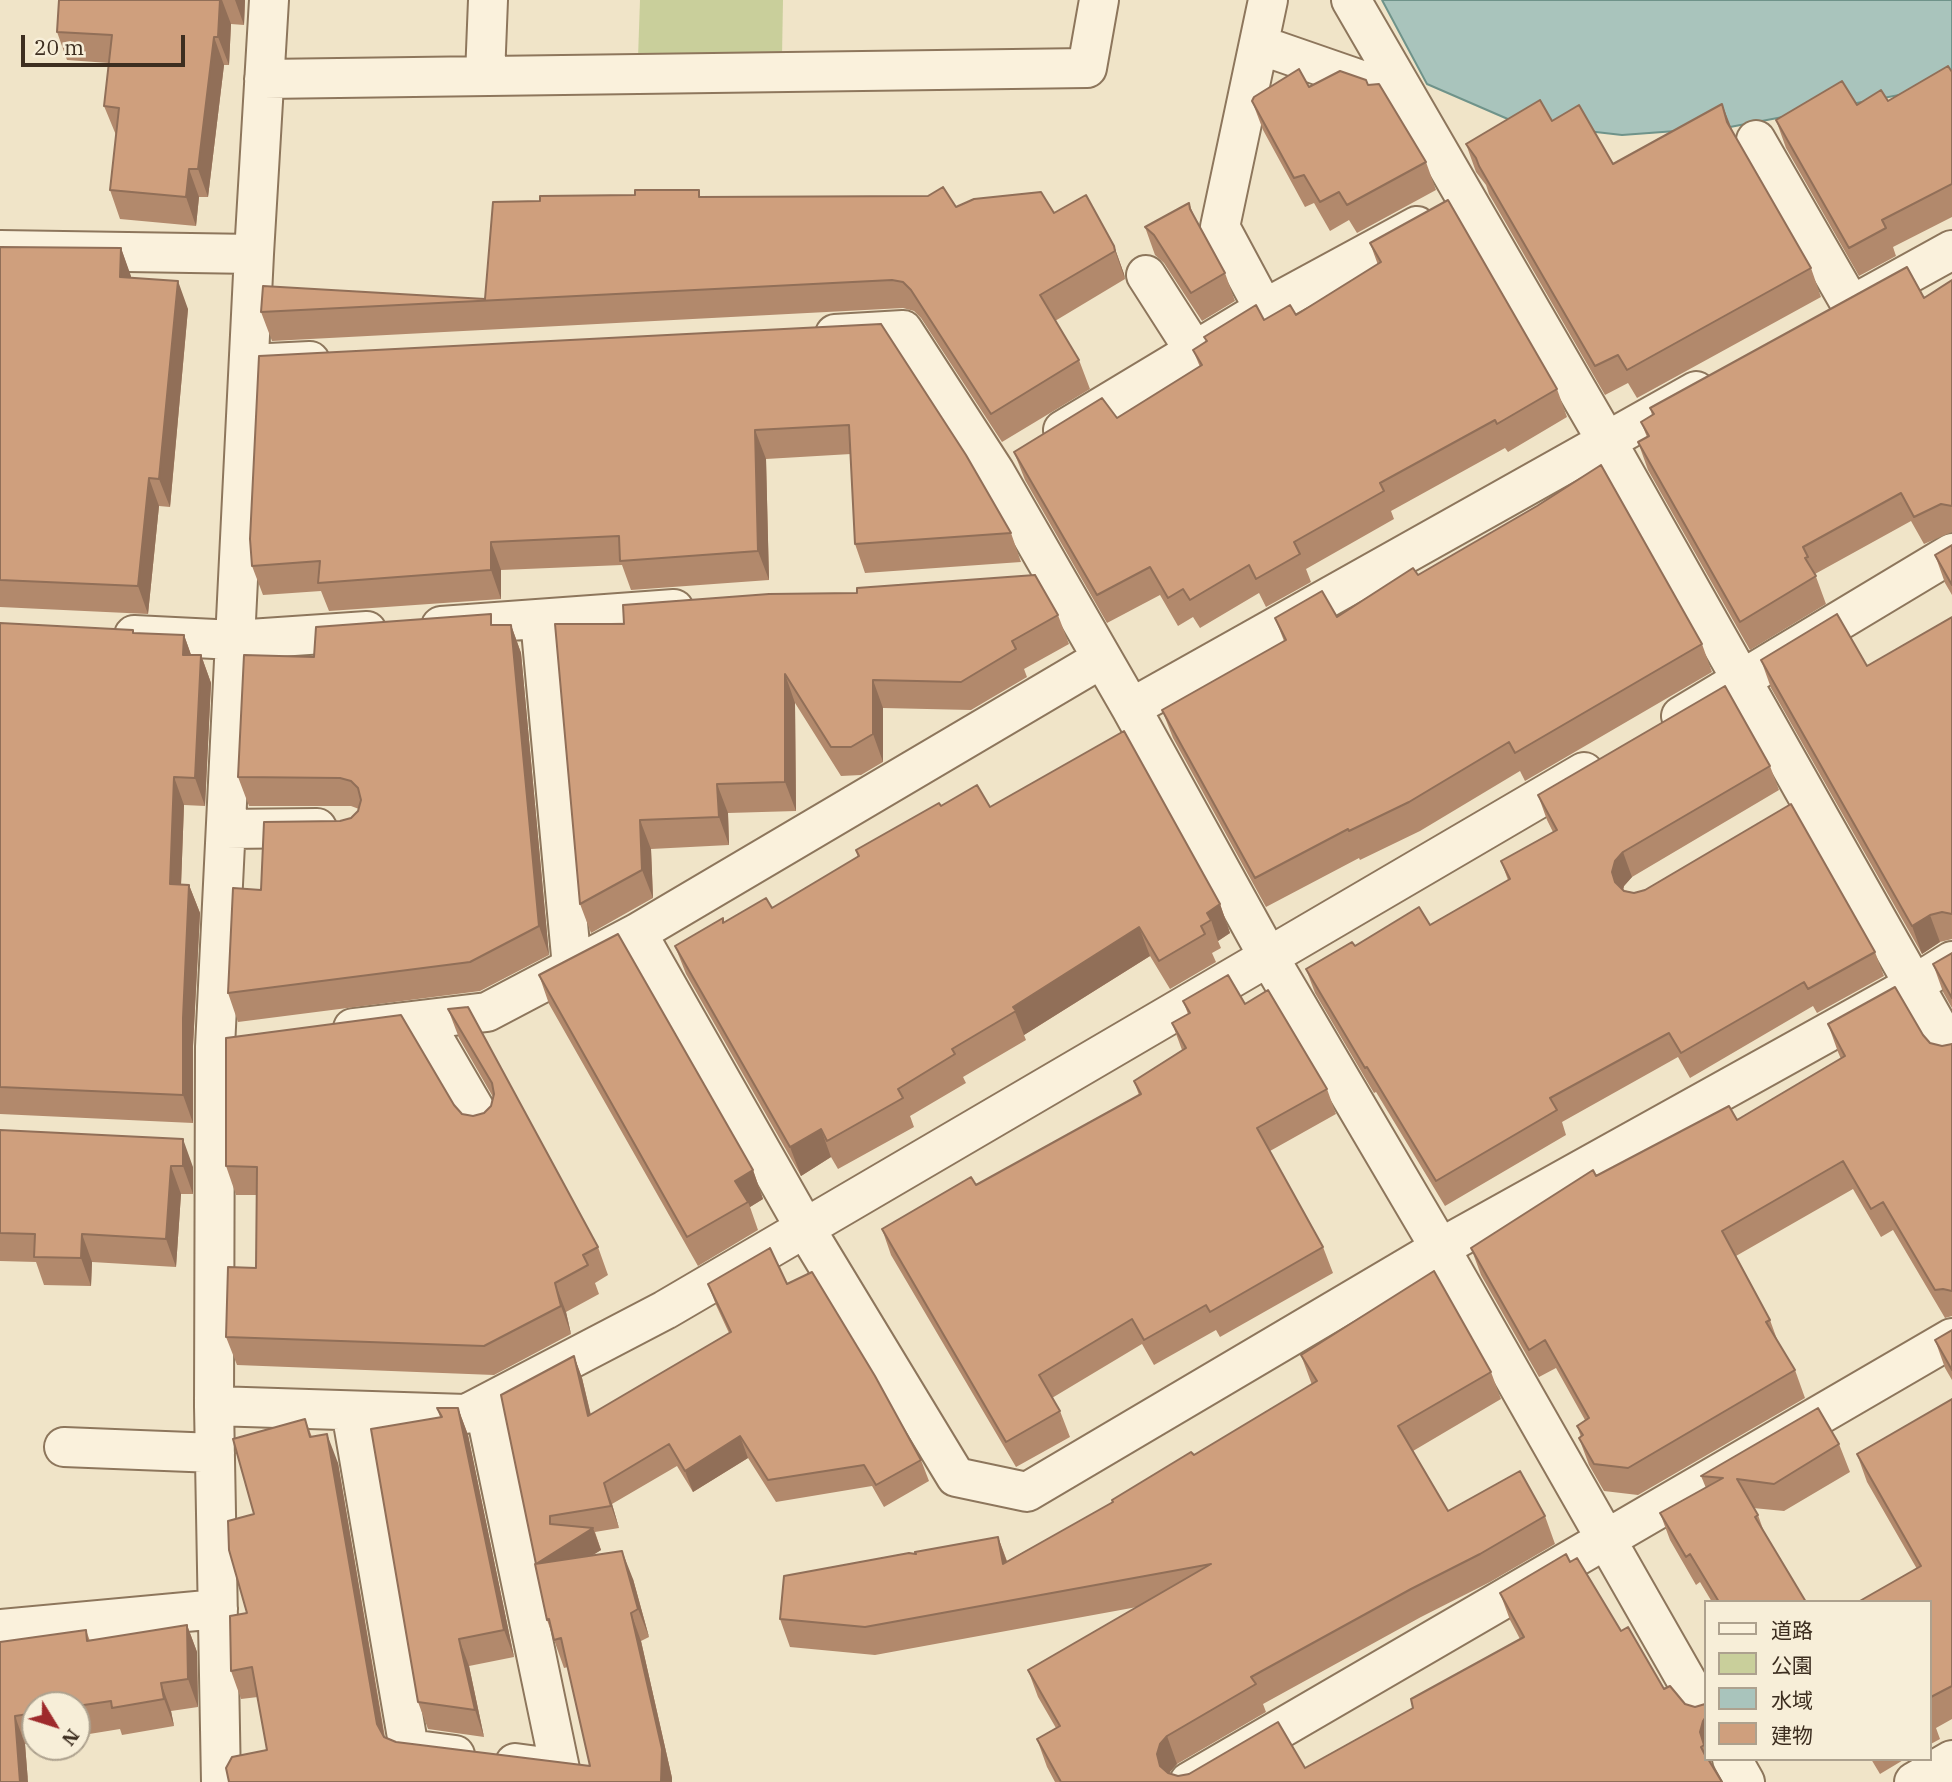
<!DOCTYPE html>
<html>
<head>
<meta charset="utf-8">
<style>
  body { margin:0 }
  #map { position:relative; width:1952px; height:1782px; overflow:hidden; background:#f0e4c8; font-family:"IBM Plex Serif","Noto Sans JP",serif }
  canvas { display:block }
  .legend { position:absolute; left:1704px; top:1600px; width:228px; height:161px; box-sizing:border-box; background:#f7eed8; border:2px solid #ada18e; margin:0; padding:9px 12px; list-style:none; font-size:21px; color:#3d2e20 }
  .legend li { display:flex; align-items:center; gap:14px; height:35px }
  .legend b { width:35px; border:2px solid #ada18e }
  .north { position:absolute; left:21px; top:1691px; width:70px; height:70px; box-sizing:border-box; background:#f7eed8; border:2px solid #ada18e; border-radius:50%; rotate:128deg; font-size:19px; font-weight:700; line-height:28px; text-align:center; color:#3d2e20 }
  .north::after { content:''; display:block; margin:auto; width:24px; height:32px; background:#9e2a2b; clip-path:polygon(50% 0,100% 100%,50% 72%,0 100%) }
  .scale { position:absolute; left:21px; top:35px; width:164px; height:32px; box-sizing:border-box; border:4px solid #3d2e20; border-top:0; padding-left:9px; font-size:21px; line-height:24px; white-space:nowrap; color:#3d2e20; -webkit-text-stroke:5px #f7eed8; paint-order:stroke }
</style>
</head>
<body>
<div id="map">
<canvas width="1952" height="1782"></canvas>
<ul class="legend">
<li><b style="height:9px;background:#faf1dc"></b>道路</li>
<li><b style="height:19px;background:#c9cf9b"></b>公園</li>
<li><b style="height:19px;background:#a9c4bc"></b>水域</li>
<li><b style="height:19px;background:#cf9f7d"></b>建物</li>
</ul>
<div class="north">N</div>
<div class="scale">20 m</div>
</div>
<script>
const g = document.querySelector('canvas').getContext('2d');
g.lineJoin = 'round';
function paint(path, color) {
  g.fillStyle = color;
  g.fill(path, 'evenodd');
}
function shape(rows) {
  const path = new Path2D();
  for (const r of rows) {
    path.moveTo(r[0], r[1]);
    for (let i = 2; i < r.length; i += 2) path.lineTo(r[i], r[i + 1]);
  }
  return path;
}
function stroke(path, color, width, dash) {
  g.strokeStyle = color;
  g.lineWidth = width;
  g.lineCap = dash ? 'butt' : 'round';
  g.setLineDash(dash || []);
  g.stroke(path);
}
paint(shape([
  [640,0,783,0,782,57,638,58]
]), '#c9cf9b');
const water = shape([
  [1382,0,1952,0,1952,85,1730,127,1622,135,1517,123,1427,84,1382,0]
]);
paint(water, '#a9c4bc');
stroke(water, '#6f938a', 2);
const street = shape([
  [1351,0,1606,440,1952,1052],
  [1260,45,1387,89],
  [485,76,488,0],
  [264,79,1087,68,1099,0],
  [1756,140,1851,305],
  [0,250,254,254],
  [1146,275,1194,350],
  [1865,298,1952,250],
  [1264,309,1220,227,1268,0],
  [835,334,903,330,995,472,1131,708,1268,956,1440,1248,1705,1713],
  [249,364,310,361],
  [1063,430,1264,309,1417,226],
  [540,619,572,967],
  [441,626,674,609],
  [134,635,235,640,367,631],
  [1131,708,1696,391],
  [1681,716,1952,553],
  [226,829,317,828],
  [637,933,805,1228,956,1477,1027,1492,1440,1248,1915,984,1952,961],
  [423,1020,483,1123],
  [353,1028,487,1012,637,933,1101,659],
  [484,1405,560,1769,515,1763],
  [214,1406,466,1414,665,1310,1584,772],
  [351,1411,409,1749,455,1755],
  [64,1447,215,1453],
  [0,1629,218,1609],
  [1732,1759,1745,1782],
  [221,1782,214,1406,215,1047,254,254,269,0],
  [1189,1782,1952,1338],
  [1914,1782,1952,1760]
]);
stroke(street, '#8d765c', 42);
stroke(street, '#faf1dc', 38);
paint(shape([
  [59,0,245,0,244,25,231,24,229,65,224,65,208,197,199,197,196,226,120,219,110,190,116,135,104,106,109,63,67,60,57,32],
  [1952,72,1952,217,1893,247,1896,256,1859,276,1786,148,1776,120,1857,105,1888,101],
  [1368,85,1426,162,1436,190,1357,233,1349,220,1330,231,1314,203,1305,207,1263,130,1252,101,1309,87],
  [1552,121,1613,164,1733,133,1811,268,1821,297,1637,398,1628,383,1605,395,1489,194,1486,185,1476,172,1466,144],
  [702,197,956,207,1054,213,1114,246,1124,274,1125,279,1055,321,1079,360,1090,389,1002,442,921,318,914,311,903,308,272,341,261,312,485,299],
  [1189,203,1194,216,1225,273,1235,301,1202,321,1164,263,1155,255,1145,227],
  [1370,243,1557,389,1567,417,1508,452,1505,448,1391,511,1394,519,1306,569,1311,582,1266,607,1259,593,1200,628,1193,617,1178,626,1160,595,1107,623,1025,480,1014,452,1117,418,1200,367,1193,350,1206,342,1204,337,1264,320,1296,315,1378,265],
  [0,247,121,248,131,278,188,309,170,507,159,506,148,614,0,607],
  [1952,280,1952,532,1924,544,1911,521,1815,574,1826,604,1750,650,1648,470,1638,442,1647,437,1641,422,1652,415,1650,408,1924,298],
  [881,324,1011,533,1021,562,865,573,855,544,851,454,766,459,769,580,631,590,622,565,501,570,501,599,329,611,321,591,263,595,252,566],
  [1952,545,1952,595,1945,583,1935,555],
  [1418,575,1702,644,1712,672,1525,781,1520,771,1420,831,1360,860,1359,858,1266,907,1173,738,1162,710,1284,641,1275,618,1337,617],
  [1058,615,1069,644,1024,669,1027,677,971,710,883,708,883,762,861,775,841,776,795,703,796,811,728,813,729,845,651,849,653,898,591,933,580,904,555,624],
  [1952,617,1952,939,1940,942,1922,954,1771,688,1761,660,1867,666],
  [0,623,133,630,134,633,184,635,191,655,201,655,211,683,205,806,184,805,181,885,189,885,200,913,193,1046,193,1123,0,1114],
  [495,625,511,625,521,653,549,955,480,991,238,1022,228,993,261,890,340,821,351,818,358,811,359,809,351,806,249,806,238,777,314,657],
  [1770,766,1779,790,1632,877,1624,886,1623,890,1875,952,1884,976,1817,1013,1813,1006,1690,1078,1678,1057,1562,1122,1566,1135,1445,1206,1376,1092,1374,1093,1315,993,1306,969,1355,946,1430,925,1508,880,1501,861,1553,832,1547,820,1538,795],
  [941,806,990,807,1220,904,1230,933,1218,941,1221,948,1212,953,1216,962,1170,989,1150,956,1024,1035,1026,1040,963,1077,966,1083,910,1116,914,1127,838,1169,831,1157,801,1176,686,974,675,946,723,918,724,922,772,908,858,857,856,850],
  [1952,953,1952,1008,1943,992,1933,964],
  [539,975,753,1170,763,1199,750,1207,758,1230,698,1266,549,1004],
  [1183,1001,1245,1004,1327,1089,1336,1114,1270,1151,1323,1247,1333,1273,1220,1337,1216,1330,1154,1365,1142,1344,1052,1398,1060,1411,1070,1437,1016,1467,891,1255,882,1229,976,1185,1139,1095,1134,1081,1182,1050,1172,1023,1188,1014],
  [448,1009,598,1247,608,1275,595,1283,599,1294,566,1312,571,1334,494,1375,237,1365,226,1337,256,1268,257,1195,236,1195,226,1166,462,1114,473,1116,484,1113,491,1106,493,1097,459,1038],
  [1828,1024,1923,1035,1930,1043,1942,1046,1952,1044,1952,1316,1945,1318,1893,1230,1881,1237,1853,1189,1736,1256,1770,1320,1778,1342,1795,1370,1805,1398,1638,1495,1604,1491,1589,1465,1579,1438,1581,1437,1577,1426,1585,1420,1556,1368,1539,1377,1481,1275,1471,1248,1596,1176,1737,1120,1841,1059,1838,1052],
  [0,1130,193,1167,193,1194,181,1194,176,1267,92,1262,91,1286,44,1285,36,1262,0,1261],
  [708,1284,787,1284,921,1460,929,1481,884,1507,872,1486,776,1502,748,1458,693,1492,677,1466,612,1504,619,1528,595,1532,601,1550,593,1555,633,1579,649,1637,641,1641,672,1778,267,1750,258,1697,241,1699,231,1671,305,1419,312,1437,338,1463,385,1737,396,1742,590,1766,568,1667,564,1668,547,1620,536,1564,574,1356,582,1378,591,1415,729,1333,716,1305],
  [1952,1330,1952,1380,1945,1368,1935,1340],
  [1301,1355,1491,1372,1501,1399,1413,1451,1448,1511,1545,1516,1555,1544,1490,1582,1421,1617,1263,1704,1266,1712,1177,1764,1169,1773,1178,1776,1305,1768,1413,1708,1520,1639,1510,1620,1500,1593,1570,1562,1664,1689,1685,1704,1695,1707,1705,1704,1705,1759,1710,1759,1713,1767,1722,1782,1055,1782,1047,1767,1037,1739,1056,1728,1038,1697,1028,1670,1137,1607,875,1655,790,1647,780,1619,916,1554,998,1537,1007,1561,1113,1503,1312,1385],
  [1952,1399,1952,1719,1936,1728,1940,1739,1929,1745,1929,1602,1917,1569,1867,1482,1857,1454],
  [437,1408,458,1408,468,1435,514,1657,469,1666,484,1737,428,1729,418,1702,440,1417],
  [1839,1444,1850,1472,1784,1511,1753,1508,1758,1515,1764,1532,1806,1602,1712,1602,1700,1582,1696,1585,1670,1540,1660,1513,1706,1488,1701,1476],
  [187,1625,197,1652,198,1707,171,1711,174,1726,122,1735,120,1729,77,1736,77,1705,35,1705,35,1742,25,1744,28,1782,0,1642,86,1630,90,1641],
  [1871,1759,1905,1759,1880,1774]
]), '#b2896c');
paint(shape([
  [220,0,222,0,231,24,229,65,218,37],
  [235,0,245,0,244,25],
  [214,37,224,65,208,197,198,169],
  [1722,104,1733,132,1727,122],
  [189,169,199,197,196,226,186,197],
  [1114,246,1124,274,1125,279,1115,251],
  [121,248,131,276,130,305,120,277],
  [178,281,188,309,170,507,159,479],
  [755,430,766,459,769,580,758,551],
  [149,478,159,506,148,614,138,586],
  [491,542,501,570,501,599,491,570],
  [511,625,521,653,549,955,539,926],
  [184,635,194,663,183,655],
  [201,655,211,683,205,806,195,778],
  [785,674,795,703,796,811,785,782],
  [873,680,883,708,883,762,873,734],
  [174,777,184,805,180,912,170,884],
  [717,784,728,813,729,845,719,817],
  [640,820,651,849,653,898,642,870],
  [1623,852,1632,877,1624,886,1621,897,1612,872,1615,861],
  [189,885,200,913,193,1046,193,1123,183,1095,183,1018],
  [1220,904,1230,933,1218,941,1211,920,1207,913],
  [1930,915,1940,942,1922,954,1912,926],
  [1139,927,1150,956,1024,1035,1013,1007],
  [821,1129,831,1157,801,1176,790,1147],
  [183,1139,193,1167,193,1194,183,1166],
  [171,1166,181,1194,176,1267,166,1239],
  [753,1170,763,1199,750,1207,748,1202,735,1181],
  [82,1234,92,1262,91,1286,81,1258],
  [555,1283,566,1312,571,1334,561,1306],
  [574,1356,582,1378,596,1438,588,1416],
  [458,1408,468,1435,514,1657,504,1630],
  [327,1434,338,1463,387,1753,377,1724],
  [740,1436,748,1458,693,1492,685,1471],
  [604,1483,612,1504,619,1528,611,1506],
  [593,1528,601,1550,544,1585,536,1564],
  [998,1537,1008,1565,1003,1564],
  [622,1551,633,1579,649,1637,638,1609],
  [631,1613,641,1641,672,1778,672,1782,661,1782],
  [187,1625,197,1652,198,1707,188,1679],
  [459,1639,469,1666,484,1737,475,1710],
  [161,1683,171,1711,174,1726,164,1699],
  [15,1716,25,1744,28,1782,20,1782],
  [1705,1718,1705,1747,1700,1732,1703,1721],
  [1167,1736,1177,1764,1170,1772,1167,1782,1160,1766,1157,1754,1160,1744]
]), '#916f58');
const building = shape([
  [59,0,220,0,218,37,214,37,198,169,189,169,186,197,110,190,119,108,104,106,112,35,57,32,59,0],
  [1948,66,1952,72,1952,184,1882,220,1886,228,1849,248,1776,120,1842,81,1857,105,1881,90,1888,101,1948,66],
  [1299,69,1309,87,1340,71,1366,80,1368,85,1379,84,1426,162,1347,205,1339,192,1320,202,1304,175,1294,178,1252,101,1254,97,1299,69],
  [1540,100,1552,121,1579,105,1613,164,1722,104,1727,122,1811,268,1627,370,1618,355,1595,366,1479,166,1476,158,1466,144,1540,100],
  [943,187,956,207,974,199,1041,192,1054,213,1086,195,1114,246,1115,251,1040,295,1079,360,991,414,911,290,903,282,892,280,261,312,263,286,485,299,493,202,540,201,540,196,635,195,635,190,699,190,699,197,928,196,943,187],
  [1448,200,1557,389,1497,424,1495,420,1380,483,1384,491,1294,542,1300,554,1256,579,1249,565,1190,600,1183,589,1168,598,1150,567,1097,595,1014,452,1102,398,1117,418,1202,365,1193,350,1207,341,1204,337,1256,305,1264,320,1290,305,1296,315,1381,262,1370,243,1448,200],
  [1189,203,1190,209,1225,273,1191,293,1154,235,1145,227,1189,203],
  [0,247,121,248,120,277,178,281,159,479,149,478,138,586,0,580,0,247],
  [1907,267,1924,298,1952,280,1952,506,1941,504,1914,517,1901,493,1803,547,1808,557,1805,558,1816,576,1740,622,1638,442,1649,436,1641,422,1654,414,1650,408,1907,267],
  [881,324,966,455,1011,533,855,544,849,425,755,430,758,551,620,561,619,536,491,542,491,570,318,583,320,561,252,566,250,539,259,356,881,324],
  [1601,465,1702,644,1515,753,1509,742,1409,802,1349,831,1348,829,1255,878,1162,710,1286,640,1275,618,1322,591,1337,617,1413,568,1418,575,1537,506,1601,465],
  [1952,545,1952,585,1935,555,1952,545],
  [1035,575,1058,615,1012,641,1016,649,961,682,873,680,873,734,851,747,831,747,785,674,785,782,717,784,719,817,640,820,642,870,580,904,555,624,624,624,623,605,769,594,857,593,857,588,1035,575],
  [491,614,491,625,511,625,539,926,470,962,228,993,233,888,261,890,264,822,340,821,351,818,358,811,361,800,358,788,351,781,340,778,238,777,244,655,314,657,316,627,491,614],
  [1837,614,1867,666,1952,617,1952,914,1942,912,1930,915,1912,926,1761,660,1837,614],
  [0,623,133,630,133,633,184,635,183,655,201,655,195,778,174,777,170,884,189,885,183,1018,183,1095,0,1087,0,623],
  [1725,686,1770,766,1623,852,1615,861,1612,872,1615,882,1624,891,1634,893,1645,890,1791,804,1875,952,1808,989,1804,982,1681,1053,1669,1033,1550,1098,1557,1110,1436,1181,1367,1067,1365,1068,1306,969,1352,942,1355,946,1419,907,1430,925,1510,879,1501,861,1557,830,1538,795,1725,686],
  [1124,731,1220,904,1207,913,1211,920,1201,926,1205,934,1159,961,1139,927,1013,1007,1016,1011,952,1049,955,1054,898,1089,903,1098,827,1141,821,1129,790,1147,675,946,723,918,723,923,766,898,772,908,859,856,856,850,939,803,941,806,977,785,990,807,1124,731],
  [618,934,753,1170,735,1181,748,1202,687,1237,539,975,618,934],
  [1952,953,1952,998,1933,964,1952,953],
  [1228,975,1245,1004,1268,990,1327,1089,1257,1128,1323,1247,1210,1312,1206,1305,1144,1340,1132,1319,1039,1375,1060,1411,1006,1442,882,1229,971,1177,976,1185,1141,1094,1134,1081,1186,1048,1172,1023,1190,1013,1183,1001,1228,975],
  [1895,987,1923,1035,1930,1043,1942,1046,1952,1044,1952,1291,1943,1289,1935,1290,1883,1202,1871,1209,1843,1161,1722,1231,1770,1320,1766,1322,1795,1370,1628,1468,1594,1464,1579,1438,1583,1435,1577,1426,1589,1418,1545,1340,1529,1350,1471,1248,1593,1170,1596,1176,1729,1106,1737,1120,1845,1056,1828,1024,1895,987],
  [468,1007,598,1247,583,1255,588,1265,555,1283,561,1306,484,1346,226,1337,228,1267,256,1268,257,1167,226,1166,226,1038,401,1015,454,1105,462,1114,473,1116,484,1113,491,1106,494,1094,492,1083,448,1009,468,1007],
  [0,1130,183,1139,183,1166,171,1166,166,1239,82,1234,81,1258,34,1257,35,1234,0,1233,0,1130],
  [770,1248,787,1284,812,1272,875,1376,921,1460,876,1485,864,1465,768,1480,740,1436,685,1471,669,1444,604,1483,611,1506,550,1516,550,1524,593,1528,536,1564,501,1395,574,1356,588,1416,731,1332,708,1284,770,1248],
  [1434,1271,1491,1372,1398,1426,1448,1511,1520,1471,1545,1516,1480,1554,1411,1589,1251,1677,1256,1684,1167,1736,1160,1744,1157,1754,1160,1766,1168,1773,1178,1776,1189,1774,1278,1722,1305,1768,1413,1708,1411,1699,1524,1637,1500,1593,1566,1554,1570,1562,1577,1558,1621,1631,1628,1627,1664,1689,1670,1686,1685,1704,1695,1707,1705,1704,1705,1718,1703,1721,1700,1732,1704,1745,1701,1747,1705,1755,1705,1759,1708,1759,1722,1782,1061,1782,1037,1739,1060,1726,1028,1670,1211,1564,865,1627,780,1619,784,1576,909,1553,916,1554,915,1552,998,1537,1003,1564,1113,1502,1112,1500,1191,1452,1194,1455,1317,1381,1301,1355,1434,1271],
  [1952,1330,1952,1370,1935,1340,1952,1330],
  [1952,1399,1952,1686,1929,1698,1929,1602,1858,1602,1921,1566,1857,1454,1952,1399],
  [437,1408,458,1408,504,1630,459,1639,475,1710,418,1702,371,1429,442,1417,437,1408],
  [1818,1408,1839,1444,1774,1484,1737,1479,1758,1515,1755,1517,1806,1602,1719,1602,1690,1554,1686,1557,1660,1513,1723,1478,1701,1476,1818,1408],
  [305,1419,310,1437,327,1434,377,1724,384,1737,396,1742,590,1766,561,1638,554,1640,549,1619,547,1620,535,1564,622,1551,638,1609,631,1613,662,1749,661,1782,229,1782,226,1768,232,1757,267,1750,252,1667,231,1671,230,1616,247,1613,229,1550,228,1521,254,1514,233,1439,305,1419],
  [187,1625,188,1679,161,1683,164,1699,112,1708,111,1701,77,1706,77,1705,35,1705,35,1713,15,1716,20,1782,0,1782,0,1642,86,1630,87,1641,187,1625]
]);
paint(building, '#cf9f7d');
stroke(building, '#916f58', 2);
</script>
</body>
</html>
